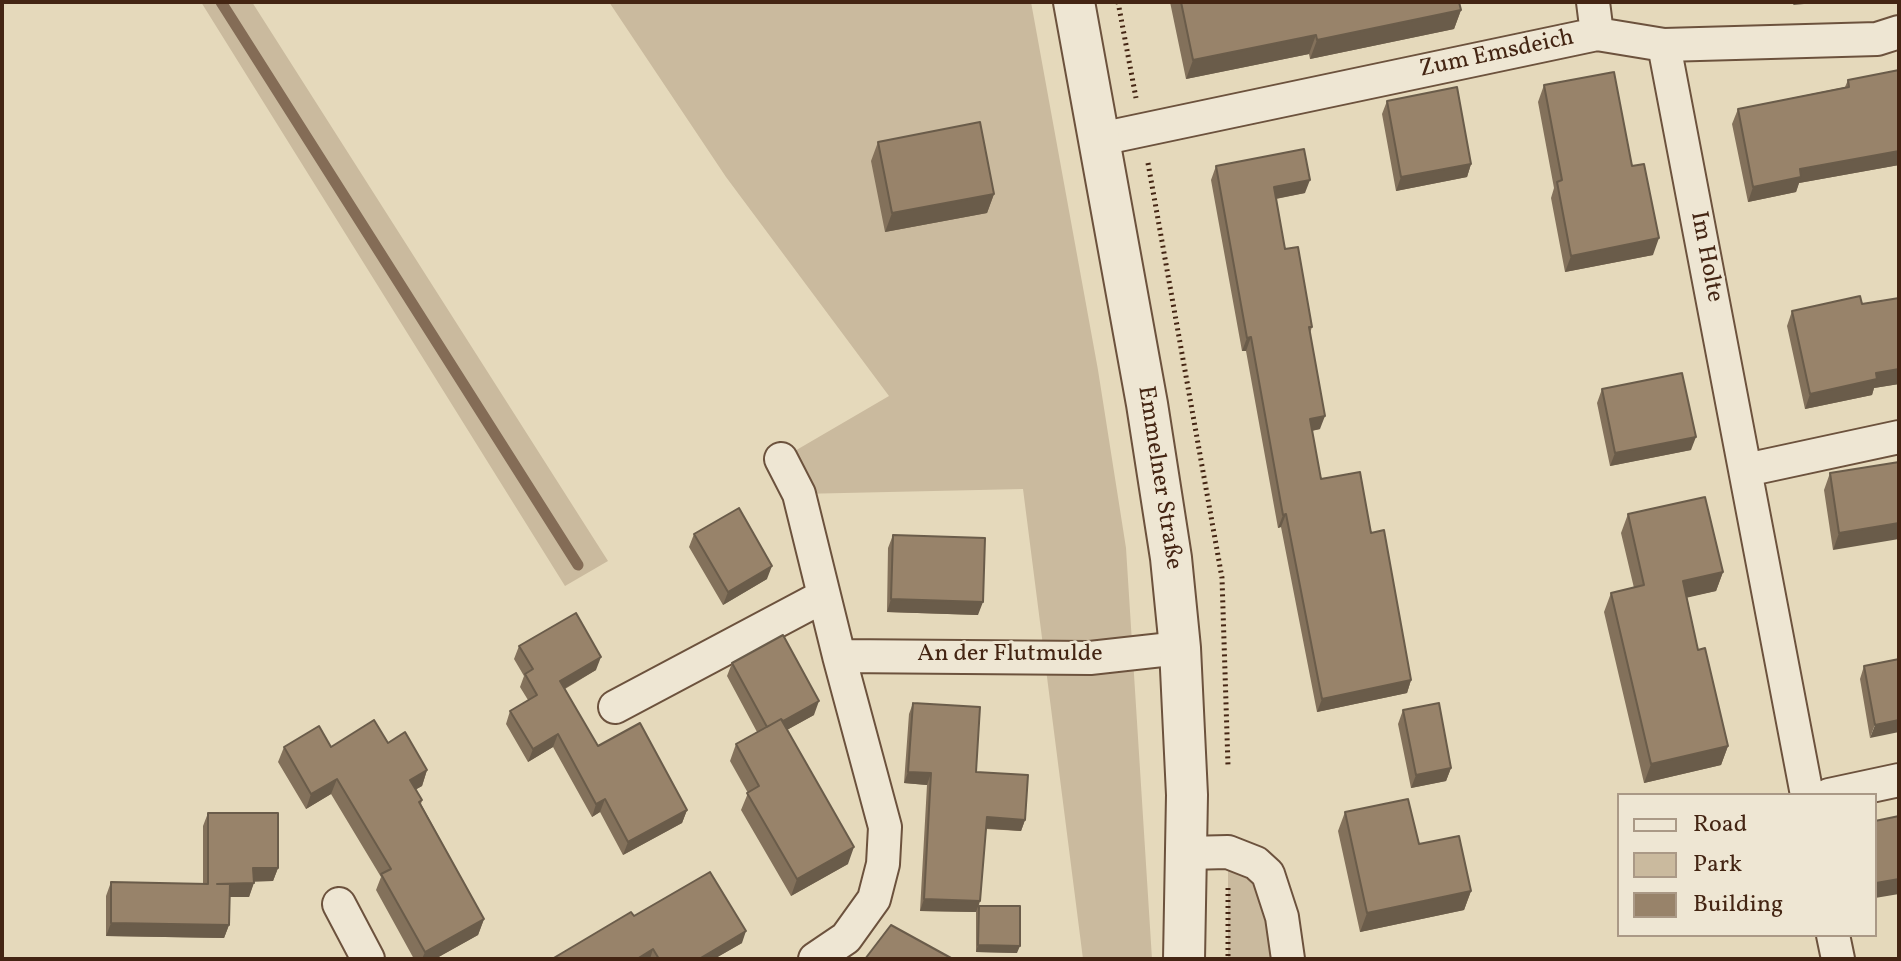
<!DOCTYPE html>
<html>
<head>
<meta charset="utf-8">
<style>
  body { margin:0 }
  #map { position:relative; width:1901px; height:961px; overflow:hidden; background:#e5d9bb; font-family:Vollkorn,serif }
  canvas { display:block }
  .frame { position:absolute; inset:0; border:4px solid #442513; pointer-events:none }
  .legend { position:absolute; left:1617px; top:793px; width:260px; height:144px; box-sizing:border-box; background:#eee6d3; border:2px solid #aa9986; margin:0; padding:10px 14px; list-style:none; font-size:24px; color:#442513 }
  .legend li { display:flex; align-items:center; gap:16px; height:40px }
  .legend b { width:40px; border:2px solid #aa9986 }
</style>
</head>
<body>
<div id="map">
<canvas width="1901" height="961"></canvas>
<div class="frame"></div>
<ul class="legend">
<li><b style="height:10px;background:#eee6d3"></b>Road</li>
<li><b style="height:22px;background:#caba9e"></b>Park</li>
<li><b style="height:22px;background:#98836a"></b>Building</li>
</ul>
</div>
<script>
const g = document.querySelector('canvas').getContext('2d');
g.lineJoin = 'round';
function paint(path, color) {
  g.fillStyle = color;
  g.fill(path, 'evenodd');
}
function shape(rows) {
  const path = new Path2D();
  for (const r of rows) {
    path.moveTo(r[0], r[1]);
    for (let i = 2; i < r.length; i += 2) path.lineTo(r[i], r[i + 1]);
  }
  return path;
}
function stroke(path, color, width, dash) {
  g.strokeStyle = color;
  g.lineWidth = width;
  g.lineCap = dash ? 'butt' : 'round';
  g.setLineDash(dash || []);
  g.stroke(path);
}
function drawText(font, color, halo, rows, align = 'center') {
  g.font = font + ' Vollkorn,serif';
  g.lineWidth = 6;
  g.setLineDash([]);
  g.textBaseline = 'middle';
  g.strokeStyle = halo;
  g.fillStyle = color;
  for (const [text, x, y, turn = 0] of rows) {
    g.save();
    g.translate(x, y);
    g.rotate((+turn || 0) * Math.PI / 180);
    g.textAlign = isNaN(turn) ? turn : align;
    if (halo) g.strokeText(text, 0, 0);
    g.fillText(text, 0, 0);
    g.restore();
  }
}
paint(shape([
  [201,2,252,2,608,561,565,586],
  [609,2,1031,2,1098,370,1126,548,1152,959,1083,959,1023,489,799,494,781,459,889,396,726,177],
  [1228,852,1256,863,1282,917,1266,924,1271,959,1228,959]
]), '#caba9e');
stroke(shape([
  [221,2,578,565]
]), '#846c56', 11);
const minor = shape([
  [1593,2,1597,34],
  [1664,45,1807,795],
  [1100,139,1597,34,1664,45,1877,39,1899,32],
  [781,459,799,494,839,656],
  [1746,470,1899,437],
  [615,707,822,597],
  [1829,795,1899,780],
  [1187,853,1228,852,1256,863,1268,874,1282,917,1288,959],
  [339,904,368,959],
  [1833,935,1838,959],
  [815,959,846,938,874,899,883,864,885,827,839,656,1090,658,1180,648]
]);
const tertiary = shape([
  [1074,2,1147,404,1171,558,1180,648,1187,795,1184,959]
]);
stroke(minor, '#6c523d', 36);
stroke(tertiary, '#6c523d', 44);
stroke(shape([
  [1118,2,1136,98],
  [1148,163,1222,578,1228,766],
  [1228,888,1228,959]
]), '#442513', 5, [2, 4]);
stroke(minor, '#eee6d3', 32);
stroke(tertiary, '#eee6d3', 40);
paint(shape([
  [1170,2,1459,2,1461,10,1454,29,1310,59,1309,54,1186,79],
  [1899,70,1899,165,1799,183,1796,192,1748,202,1732,124,1738,109,1845,87,1848,80],
  [1544,85,1632,166,1653,255,1565,272,1551,198,1554,188,1538,102],
  [1387,101,1471,164,1467,177,1396,191,1382,114],
  [878,142,994,194,987,213,885,232,871,161],
  [1216,166,1305,193,1276,199,1285,249,1312,327,1310,333,1320,429,1312,431,1321,479,1371,533,1411,680,1407,693,1317,712,1281,527,1278,528,1246,351,1242,351,1211,180],
  [1899,298,1899,384,1874,388,1872,395,1805,409,1787,326,1792,311,1862,304],
  [1602,389,1691,450,1610,466,1597,403],
  [1899,462,1833,550,1824,490,1830,473],
  [1628,514,1723,572,1716,591,1687,597,1698,650,1728,746,1721,765,1644,783,1604,612,1611,593,1634,588,1621,533],
  [694,534,767,579,723,605,689,547],
  [893,535,978,615,887,612,888,548],
  [519,646,596,670,565,689,598,746,687,810,682,823,623,855,600,812,592,817,553,747,528,762,506,724,510,711,528,700,520,687,524,676,514,659],
  [1899,659,1870,738,1860,679,1864,666],
  [732,663,814,715,787,730,848,864,791,896,741,810,748,793,730,761,736,744,757,732,727,676],
  [913,703,976,772,1025,820,1021,831,986,829,979,906,1017,953,976,952,976,912,920,911,927,785,904,783,909,714],
  [1403,710,1451,768,1446,781,1411,788,1398,724],
  [388,743,427,770,422,786,416,789,422,800,421,804,484,919,478,935,435,959,414,959,376,890,381,877,331,794,306,809,278,762,284,747,331,747],
  [1345,812,1419,844,1471,891,1464,910,1360,932,1338,831],
  [208,813,278,868,273,881,254,881,249,897,229,897,229,925,224,938,106,936,106,896,111,882,203,884,203,826],
  [634,916,742,943,714,959,552,959]
]), '#83715b');
paint(shape([
  [1795,2,1826,2,1793,5],
  [1461,10,1454,29,1310,59,1317,40],
  [1316,35,1309,54,1186,79,1193,60],
  [1899,151,1899,165,1799,183,1796,192,1748,202,1753,187,1800,169],
  [1471,164,1467,177,1396,191,1401,177],
  [1310,180,1305,193,1269,200,1274,187],
  [994,194,987,213,885,232,892,213],
  [1659,238,1653,255,1565,272,1571,256],
  [1251,337,1246,351,1242,351,1247,338],
  [1899,369,1899,384,1874,388,1872,395,1805,409,1810,394,1876,373],
  [1325,416,1320,429,1305,432,1310,419],
  [1696,437,1691,450,1610,466,1615,453],
  [1286,514,1281,527,1278,528,1283,515],
  [1899,523,1899,539,1833,550,1839,533],
  [772,566,767,579,723,605,728,592],
  [1723,572,1716,591,1677,600,1683,581],
  [891,599,983,602,978,615,887,612],
  [601,657,596,670,555,694,560,681],
  [1411,680,1407,693,1317,712,1322,699],
  [819,701,814,715,763,743,768,730],
  [1899,720,1899,732,1870,738,1875,725],
  [558,734,553,747,528,762,533,749],
  [1728,746,1721,765,1644,783,1651,764],
  [1451,768,1446,781,1411,788,1416,775],
  [427,770,422,786,405,796,410,780],
  [908,772,931,773,927,785,904,783],
  [337,779,331,794,306,809,311,794],
  [605,799,600,812,592,817,596,804],
  [687,810,682,823,623,855,628,842],
  [987,817,1025,820,1021,831,982,828],
  [854,847,848,864,791,896,797,879],
  [253,868,278,868,273,881,248,882],
  [1899,879,1899,894,1875,898,1876,883],
  [254,883,249,897,212,897,217,884],
  [1471,891,1464,910,1360,932,1367,913],
  [924,899,980,901,976,912,920,911],
  [484,919,478,935,435,959,422,959,425,952],
  [111,923,229,925,224,938,106,936],
  [746,931,742,943,714,959,699,959],
  [978,945,1020,946,1017,953,976,952],
  [653,949,650,959,637,959]
]), '#6a5c4a');
const building = shape([
  [1181,2,1459,2,1461,10,1317,40,1316,35,1193,60,1181,2],
  [1899,70,1899,151,1800,169,1801,177,1753,187,1738,109,1849,87,1848,80,1899,70],
  [1614,72,1632,166,1644,164,1659,238,1571,256,1557,182,1562,180,1544,85,1614,72],
  [1457,87,1471,164,1401,177,1387,101,1457,87],
  [980,122,994,194,892,213,878,142,980,122],
  [1304,149,1310,180,1274,187,1285,249,1298,247,1312,327,1309,327,1325,416,1310,419,1321,479,1360,472,1371,533,1384,530,1411,680,1322,699,1286,514,1283,515,1251,337,1247,338,1216,166,1304,149],
  [1860,296,1862,304,1899,298,1899,369,1876,373,1877,379,1810,394,1792,311,1860,296],
  [1682,373,1696,437,1615,453,1602,389,1682,373],
  [1899,462,1899,523,1839,533,1830,473,1899,462],
  [1705,497,1723,572,1683,581,1698,650,1705,648,1728,746,1651,764,1611,593,1644,585,1628,514,1705,497],
  [739,508,772,566,728,592,694,534,739,508],
  [893,535,985,538,983,602,891,599,893,535],
  [576,613,601,657,560,681,598,746,640,723,687,810,628,842,605,799,596,804,558,734,533,749,510,711,537,695,525,674,533,669,519,646,576,613],
  [783,635,819,701,783,721,781,719,767,727,732,663,783,635],
  [1899,659,1899,720,1875,725,1864,666,1899,659],
  [913,703,980,707,976,772,1028,775,1025,820,987,817,980,901,924,899,931,773,908,772,913,703],
  [1439,703,1451,768,1416,775,1403,710,1439,703],
  [781,719,854,847,797,879,747,793,759,786,736,744,781,719],
  [374,720,388,743,405,732,427,770,410,780,422,800,419,802,484,919,425,952,381,874,391,869,337,779,311,794,284,747,319,726,331,747,374,720],
  [1408,799,1419,844,1459,836,1471,891,1367,913,1345,812,1408,799],
  [208,813,278,813,278,868,253,868,254,883,217,884,230,884,229,925,111,923,111,882,208,884,208,813],
  [1899,816,1899,879,1876,883,1875,876,1875,821,1899,816],
  [710,872,746,931,699,959,659,959,653,949,637,959,552,959,631,912,634,916,710,872],
  [979,906,1020,906,1020,946,978,945,979,906],
  [891,925,951,958,951,959,865,959,891,925]
]);
paint(building, '#98836a');
stroke(building, '#6a5c4a', 2);
drawText('24px', '#442513', '#eee6d3', [
  ["Zum Emsdeich",1497,55,-12],
  ["Im Holte",1705,257,79],
  ["Emmelner Straße",1158,478,81],
  ["An der Flutmulde",1010,656]
]);
</script>
</body>
</html>
